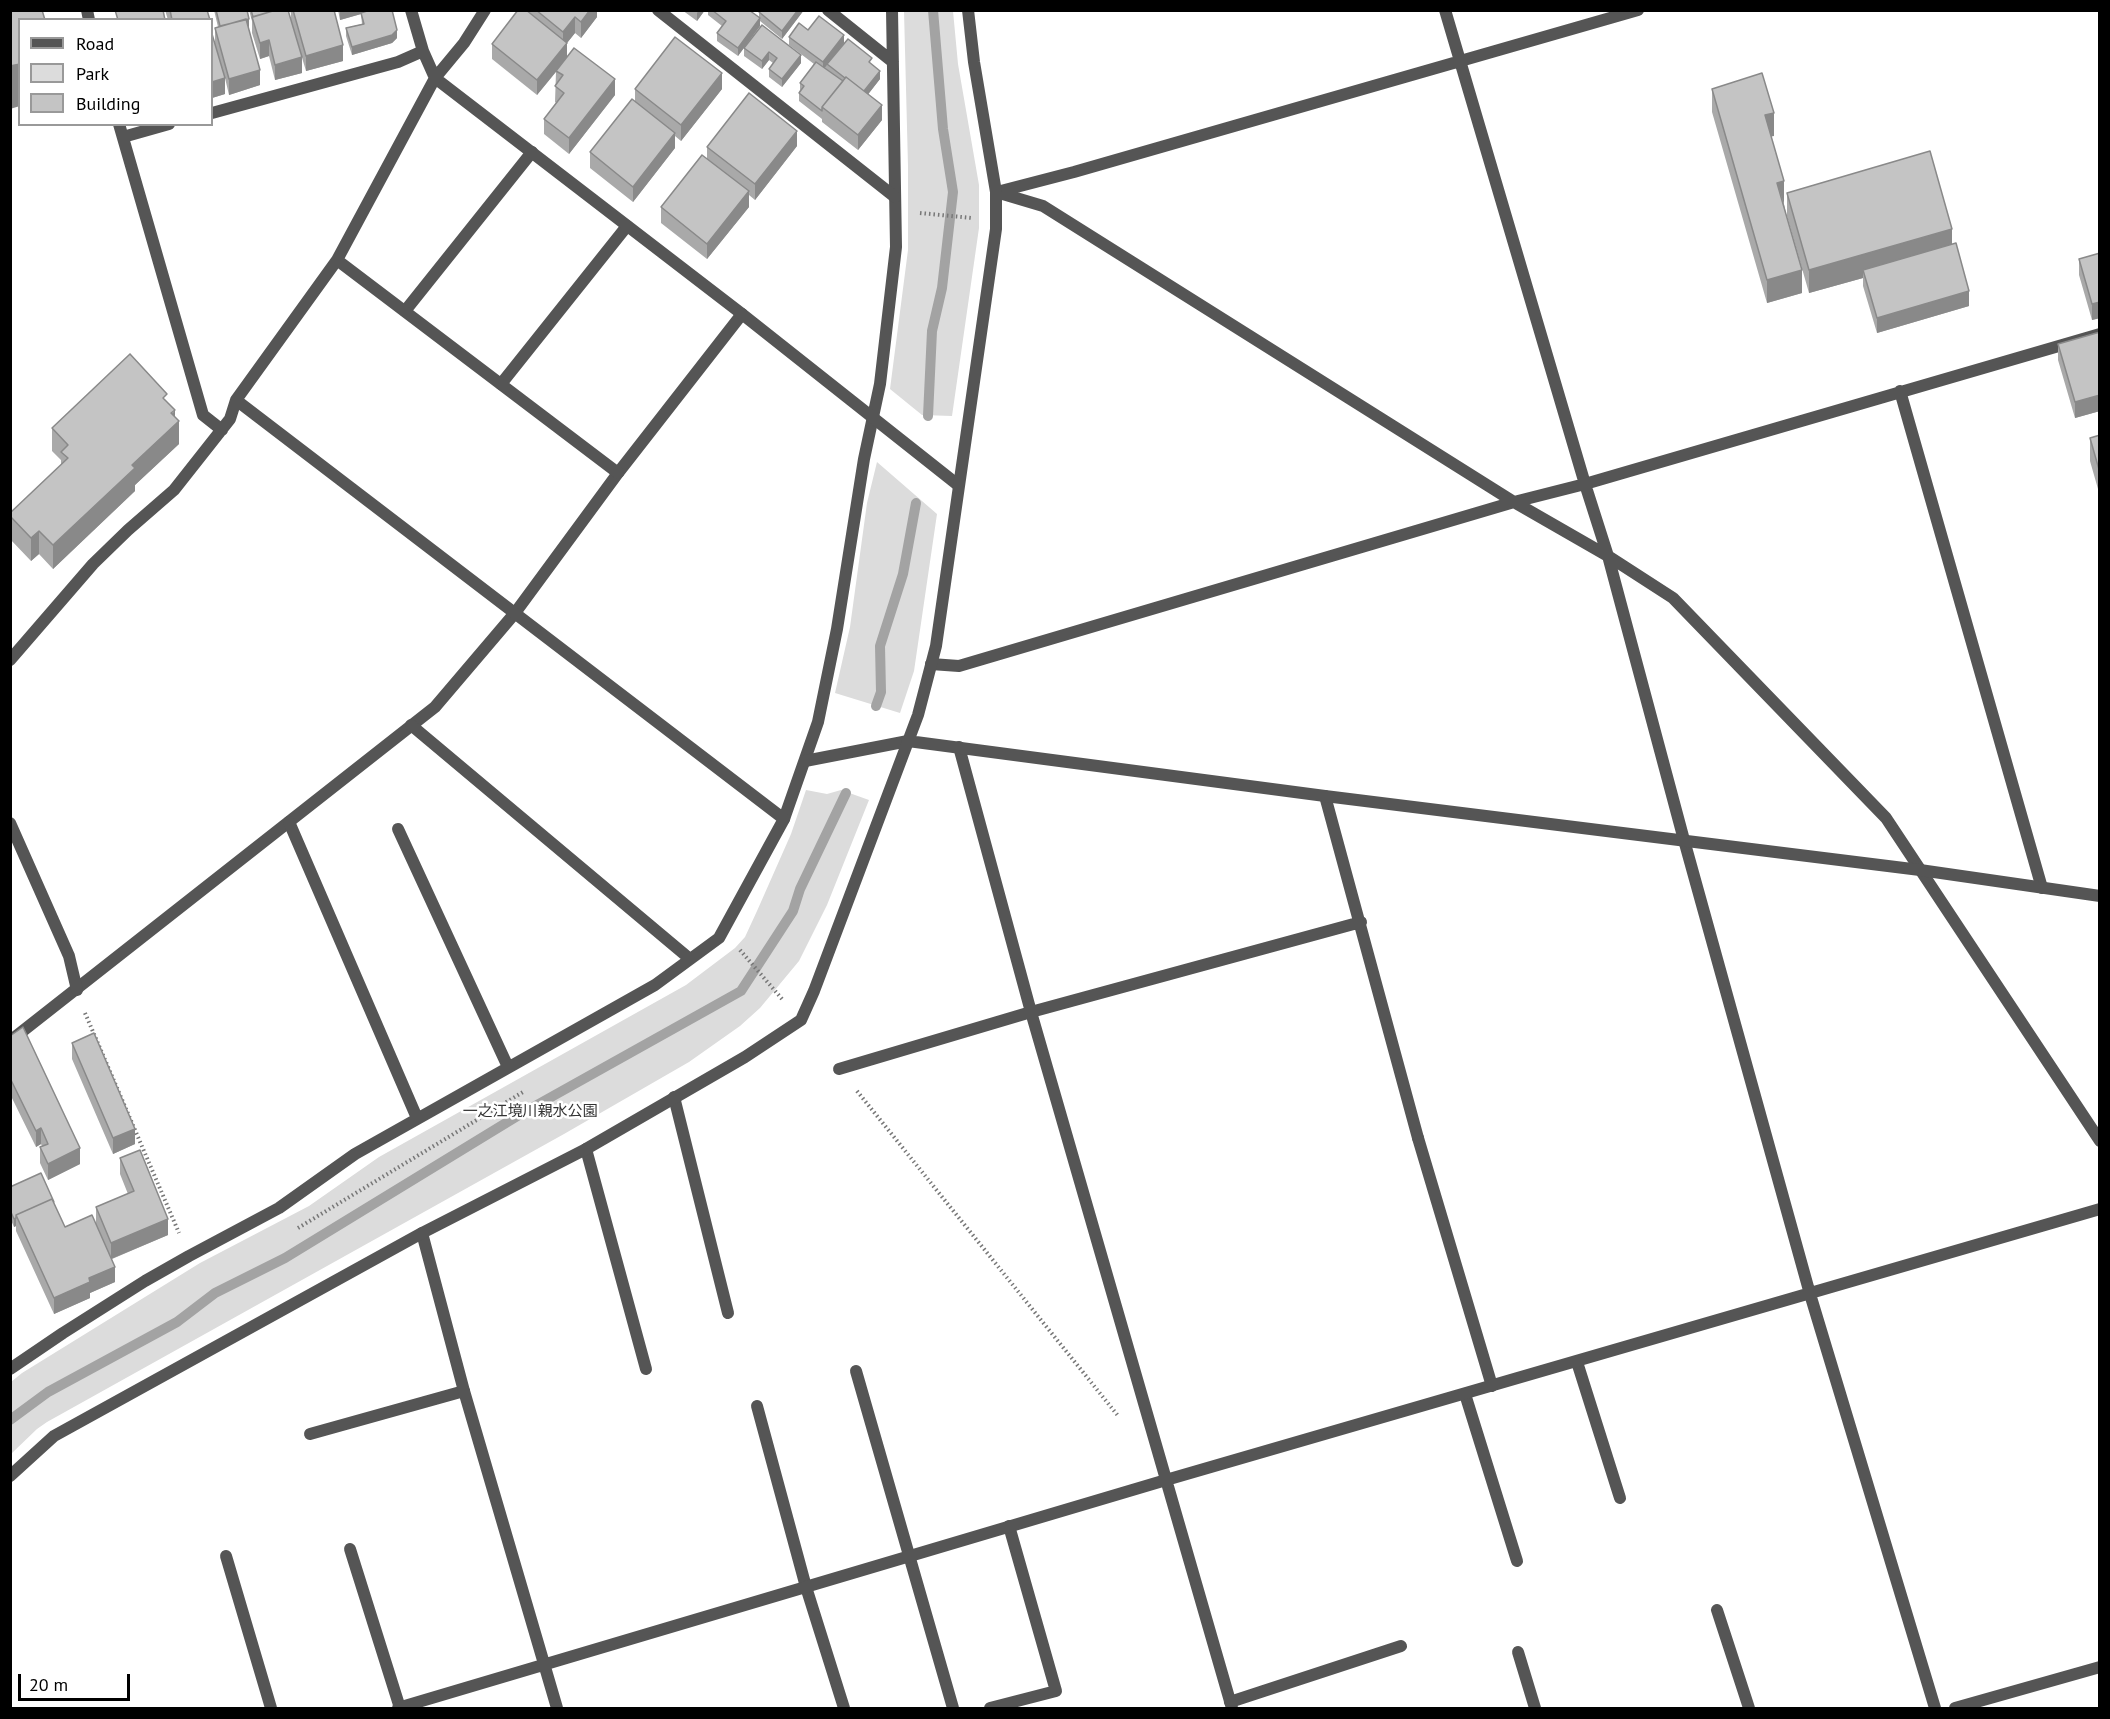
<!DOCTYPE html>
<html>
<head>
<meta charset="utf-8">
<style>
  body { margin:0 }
  #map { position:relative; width:2110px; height:1719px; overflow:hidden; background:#fff; font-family:"PT Sans",sans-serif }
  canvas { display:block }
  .frame { position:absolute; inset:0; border:12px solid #000; pointer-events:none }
  .legend { position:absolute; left:18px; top:18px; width:195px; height:108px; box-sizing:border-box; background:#fff; border:2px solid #999; margin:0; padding:8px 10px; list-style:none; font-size:18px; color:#000 }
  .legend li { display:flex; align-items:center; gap:12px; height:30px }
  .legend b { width:30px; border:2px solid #999 }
  .scale { position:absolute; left:18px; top:1674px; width:112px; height:27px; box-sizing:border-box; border:3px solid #000; border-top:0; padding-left:8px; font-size:18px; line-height:21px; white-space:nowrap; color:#000; -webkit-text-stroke:4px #fff; paint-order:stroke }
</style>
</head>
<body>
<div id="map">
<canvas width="2110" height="1719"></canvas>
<div class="frame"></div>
<ul class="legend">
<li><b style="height:8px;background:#555"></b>Road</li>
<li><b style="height:16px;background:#dcdcdc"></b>Park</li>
<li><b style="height:16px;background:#c4c4c4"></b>Building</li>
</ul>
<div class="scale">20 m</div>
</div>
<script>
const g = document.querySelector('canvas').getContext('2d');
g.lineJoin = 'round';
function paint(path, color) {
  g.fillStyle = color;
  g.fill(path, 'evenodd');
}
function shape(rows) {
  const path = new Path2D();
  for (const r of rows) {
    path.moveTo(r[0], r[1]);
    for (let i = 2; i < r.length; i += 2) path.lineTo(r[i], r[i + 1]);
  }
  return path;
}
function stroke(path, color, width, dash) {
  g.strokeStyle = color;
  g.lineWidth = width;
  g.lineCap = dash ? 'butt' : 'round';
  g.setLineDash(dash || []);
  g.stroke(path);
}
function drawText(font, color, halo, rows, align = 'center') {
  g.font = font + ' "PT Sans","Noto Sans JP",sans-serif';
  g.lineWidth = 5;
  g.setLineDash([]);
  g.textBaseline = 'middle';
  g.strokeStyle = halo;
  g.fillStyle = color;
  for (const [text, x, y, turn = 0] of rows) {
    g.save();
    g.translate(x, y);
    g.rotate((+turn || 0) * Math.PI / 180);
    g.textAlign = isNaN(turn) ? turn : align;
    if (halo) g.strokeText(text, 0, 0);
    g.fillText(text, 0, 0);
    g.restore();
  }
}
paint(shape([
  [904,11,953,11,958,64,979,185,979,228,952,416,922,415,890,389,908,250,908,166],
  [877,462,937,514,914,671,900,713,835,693,850,627,867,503],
  [806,790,827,794,841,790,869,800,827,905,799,961,760,1008,740,1026,689,1062,564,1134,47,1422,37,1429,11,1454,11,1382,22,1373,200,1263,309,1206,379,1157,686,985,735,948,745,937,757,911,791,834]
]), '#dcdcdc');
stroke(shape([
  [928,416,932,331,942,288,953,192,943,129,933,10],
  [876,706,881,692,880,646,903,574,916,503],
  [10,1420,48,1392,177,1322,215,1293,285,1258,519,1115,741,991,793,911,800,889,846,793]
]), '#a3a3a3', 10);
stroke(shape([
  [920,213,972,218],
  [740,950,782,999],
  [85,1013,179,1233],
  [857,1091,1119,1417],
  [298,1228,523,1092]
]), '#777', 4, [1.5, 3]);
stroke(shape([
  [828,10,893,62],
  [405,311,532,152],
  [501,384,627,226],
  [784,819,818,722,837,629,864,459,880,384,896,247,892,10],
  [10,1041,435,707,515,613,618,473,742,314],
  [674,1097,728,1313],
  [1418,1138,1492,1386],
  [586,1149,646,1369],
  [1577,1362,1620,1498],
  [856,1371,953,1708],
  [1465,1394,1517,1561],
  [757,1406,806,1587,844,1708],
  [310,1434,464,1391],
  [350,1549,400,1708],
  [226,1556,271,1708],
  [1717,1610,1749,1708],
  [1518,1652,1535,1708],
  [1230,1702,1401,1646],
  [990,1708,1056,1691,1009,1526]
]), '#555', 12);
stroke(shape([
  [87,10,89,20],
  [411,10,423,51,435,78,742,314,958,485],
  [658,10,895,197],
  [1445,10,1585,484,1608,556,1684,840,1810,1294,1935,1708],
  [212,113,398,62,423,51],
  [119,124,203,415,222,430],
  [123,137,169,124],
  [996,192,1043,206,1514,502,1608,556,1673,598,1886,818,2100,1141],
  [997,192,1074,172,1638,10],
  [337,260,618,473],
  [1900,391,2042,888],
  [10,660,93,564,128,530,174,490,230,419,236,400,337,260,435,78,464,43,485,10],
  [931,664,959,666,1514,502,1585,484,2100,334],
  [411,725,690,959],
  [959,747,1031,1012,1232,1708],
  [805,761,908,741],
  [1325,796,1418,1138],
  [289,822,417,1118],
  [10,823,69,956,77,990],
  [398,829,508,1067],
  [839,1069,1031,1012,1361,922],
  [422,1233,464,1391,557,1708],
  [10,1369,63,1333,145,1281,189,1256,279,1208,355,1154,655,985,719,938,784,819,236,400],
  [398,1708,1166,1480,2100,1209],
  [1955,1708,2100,1667]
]), '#555', 12);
stroke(shape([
  [908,741,1325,796,1920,870,2100,896],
  [10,1476,54,1436,422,1233,586,1149,745,1057,801,1020,814,991,918,715,936,646,996,229,996,192,974,62,968,10]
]), '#555', 12);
paint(shape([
  [165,10,207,10,210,20,168,20],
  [214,10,247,10,249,27,248,27,260,85,229,95,225,78,225,94,212,98,212,34,223,73,215,44,215,28,218,27],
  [249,10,288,10,302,73,275,80,269,56,260,59,252,33,252,21],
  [290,10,334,10,343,61,306,71,291,21,291,14],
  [338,10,392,10,397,38,392,43,352,55,346,36,346,28,362,24,361,14,340,20],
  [518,10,597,10,597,17,581,38,575,33,567,43,567,56,615,95,569,154,544,134,544,119,556,103,555,102,556,72,537,95,492,59,492,44],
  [682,10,705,10,697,21],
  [708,10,749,10,759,18,759,12,804,10,782,39,760,21,760,26,738,56,717,41,717,33,722,26,708,15],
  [762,25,801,63,782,87,769,77,769,69,773,63,769,60,762,69,744,56,744,48],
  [808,30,844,43,872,65,880,79,868,94,882,120,858,150,822,122,822,119,799,101,799,93,800,90,800,83,814,64,789,45,789,37],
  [635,89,722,89,681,141,675,136,675,148,633,202,590,168,590,152,635,101],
  [1712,89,1774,136,1771,136,1784,204,1802,293,1767,303,1712,112],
  [797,146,755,200,749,195,749,207,707,259,661,223,661,207,707,158,707,147],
  [1787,193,1952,244,1969,306,1877,333,1863,286,1863,278,1809,293,1787,216],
  [2100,253,2100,318,2092,320,2079,275,2079,259],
  [2100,332,2100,411,2075,418,2058,360,2058,344],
  [167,402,175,417,179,444,135,485,135,491,53,569,39,554,31,561,10,539,10,513,61,465,61,460,52,451,52,428],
  [2100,435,2100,496,2090,461,2090,438],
  [10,1036,80,1164,48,1180,40,1163,40,1147,42,1146,41,1144,36,1147,10,1094],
  [72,1043,135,1144,113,1154,72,1059],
  [120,1158,168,1235,112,1259,115,1282,90,1293,90,1298,54,1314,16,1231,16,1226,14,1227,10,1218,10,1187,54,1203,65,1227,96,1223,96,1207,128,1194,120,1174]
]), '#a9a9a9');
paint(shape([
  [347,10,375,10,340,20,340,12],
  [590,10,597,10,597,17,581,38,581,22],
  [699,10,705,10,697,21,697,13],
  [798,10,804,10,782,39,782,31],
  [575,17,575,33,567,43,567,58,537,95,537,80,563,47,563,32],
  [760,18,760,26,738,56,738,48],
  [249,19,249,27,221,35,221,27],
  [397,30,397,38,392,43,352,55,352,47],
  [844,35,844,43,823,70,823,62],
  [269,40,269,56,260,59,260,43],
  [343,45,343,61,306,71,306,56],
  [769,52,769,60,762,69,762,61],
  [801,55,801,63,782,87,782,79],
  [302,57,302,73,275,80,275,65],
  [20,64,20,106,10,109,10,66],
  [260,70,260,85,229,95,229,79],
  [880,71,880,79,863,101,863,93],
  [722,73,722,89,681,141,681,125],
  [225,78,225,94,212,98,212,82],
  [615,79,615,95,569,154,569,138],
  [882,105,882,120,858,150,858,135],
  [1774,113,1774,136,1765,138,1765,115],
  [797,131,797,146,755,200,755,184],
  [675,133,675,148,633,202,633,187],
  [1784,181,1784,204,1777,183],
  [749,191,749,207,707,259,707,244],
  [1952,229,1952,252,1863,270,1863,278,1809,293,1809,270],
  [1802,270,1802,293,1767,303,1767,280],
  [1969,291,1969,306,1877,333,1877,318],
  [2100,302,2100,318,2092,320,2092,304],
  [2100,395,2100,411,2075,418,2075,402],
  [175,410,175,425,179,421,179,444,135,485,135,491,53,569,53,545,132,465],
  [39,531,39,554,31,561,31,538],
  [41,1128,41,1144,36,1147,36,1131],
  [135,1129,135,1144,113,1154,113,1138],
  [80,1148,80,1164,48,1180,48,1164],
  [16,1218,16,1226,14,1227,14,1219],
  [168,1219,168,1235,111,1259,111,1243],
  [115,1267,115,1282,90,1293,90,1298,54,1314,54,1298,89,1278]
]), '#898989');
const building = shape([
  [10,10,42,10,45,20,20,20,20,64,10,66,10,10],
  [115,10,163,10,165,20,118,20,115,10],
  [170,10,207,10,210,20,172,20,170,10],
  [216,10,247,10,249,19,220,26,216,10],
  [251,10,276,10,253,17,251,10],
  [276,10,288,10,302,57,275,65,269,40,260,43,252,17,276,10],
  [293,10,334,10,343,45,306,56,293,10],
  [370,10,392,10,397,30,392,35,352,47,346,28,364,24,361,13,370,10],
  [518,10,526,10,567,43,537,80,492,44,518,10],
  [536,10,590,10,581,22,575,17,563,32,536,10],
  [712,10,749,10,760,18,738,48,717,33,726,21,712,10],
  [760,10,798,10,782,31,759,12,760,10],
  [819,16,844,35,823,62,789,37,799,23,808,30,819,16],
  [246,19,260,70,229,79,215,28,246,19],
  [762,25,801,55,782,79,769,69,777,58,769,52,762,61,744,48,762,25],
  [212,34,225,78,212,82,212,34],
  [675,37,722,73,681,125,635,89,675,37],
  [848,39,872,58,869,62,880,71,864,91,846,77,845,78,827,64,848,39],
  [574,48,615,79,569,138,544,119,564,93,555,86,563,75,556,71,574,48],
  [816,62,843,81,822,107,822,111,799,93,804,86,800,83,816,62],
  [1762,73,1774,113,1765,115,1784,181,1777,183,1802,270,1767,280,1712,89,1762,73],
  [846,77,882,105,858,135,822,107,846,77],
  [749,93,797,131,755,184,707,147,749,93],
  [632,99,675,133,633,187,590,152,632,99],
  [1930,151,1952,229,1809,270,1787,193,1930,151],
  [702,155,749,191,707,244,661,207,702,155],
  [1956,243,1969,291,1877,318,1863,270,1956,243],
  [2100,253,2100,302,2092,304,2079,259,2100,253],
  [2100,332,2100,395,2075,402,2058,344,2100,332],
  [130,354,167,394,163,398,175,410,171,413,179,421,132,465,135,468,53,545,39,531,31,538,10,516,10,513,68,458,61,452,68,445,52,428,130,354],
  [2100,435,2100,473,2090,438,2100,435],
  [23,1027,80,1148,48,1164,40,1147,48,1144,41,1128,36,1131,10,1078,10,1036,23,1027],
  [94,1033,135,1129,113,1138,72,1043,94,1033],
  [140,1150,168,1219,111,1243,96,1207,134,1191,120,1158,140,1150],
  [41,1173,54,1202,52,1199,16,1215,16,1218,14,1219,10,1210,10,1187,41,1173],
  [52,1199,65,1227,92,1215,115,1267,89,1278,90,1282,54,1298,16,1215,52,1199]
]);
paint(building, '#c4c4c4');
stroke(building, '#898989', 1.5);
drawText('15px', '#333', '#fff', [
  ["一之江境川親水公園",530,1112]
]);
</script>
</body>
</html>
